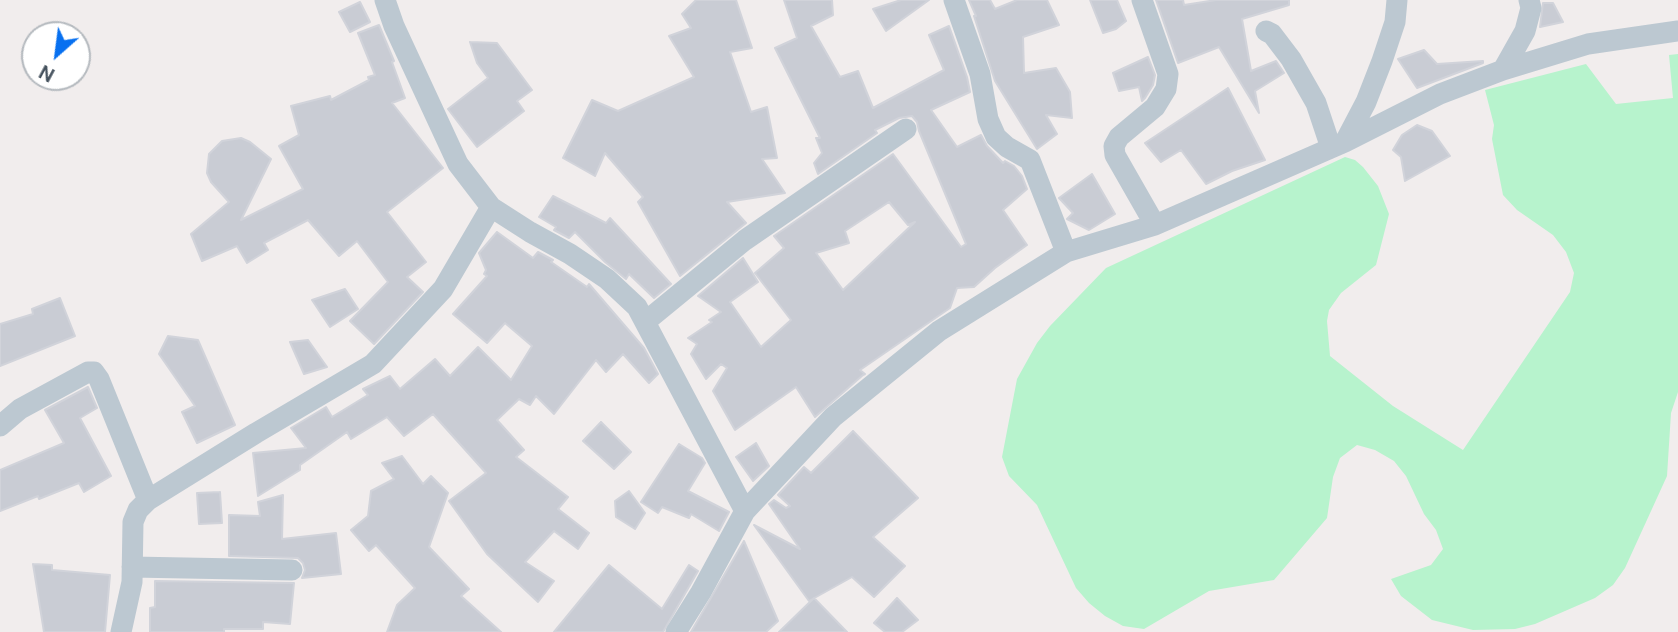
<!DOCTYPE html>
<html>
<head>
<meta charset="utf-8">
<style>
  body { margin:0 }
  #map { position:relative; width:1678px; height:632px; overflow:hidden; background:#f1eded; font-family:"DM Sans",sans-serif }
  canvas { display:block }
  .north { position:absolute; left:21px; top:21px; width:70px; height:70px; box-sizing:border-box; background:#fff; border:2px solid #b4b9be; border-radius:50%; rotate:208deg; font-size:19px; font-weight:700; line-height:28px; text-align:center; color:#44515d }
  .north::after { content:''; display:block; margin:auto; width:24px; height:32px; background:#0770f0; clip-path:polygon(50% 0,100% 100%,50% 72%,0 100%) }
</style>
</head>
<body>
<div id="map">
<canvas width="1678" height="632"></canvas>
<div class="north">N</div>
</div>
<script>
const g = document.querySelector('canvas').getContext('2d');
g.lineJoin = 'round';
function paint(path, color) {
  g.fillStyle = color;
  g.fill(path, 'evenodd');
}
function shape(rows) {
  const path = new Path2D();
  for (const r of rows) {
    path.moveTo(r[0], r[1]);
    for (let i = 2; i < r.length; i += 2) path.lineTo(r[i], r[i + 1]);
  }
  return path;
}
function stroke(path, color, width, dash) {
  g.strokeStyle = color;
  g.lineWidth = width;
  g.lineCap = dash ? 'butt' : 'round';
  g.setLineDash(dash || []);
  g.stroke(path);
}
paint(shape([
  [1678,54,1678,392,1671,413,1667,476,1625,568,1613,585,1595,598,1535,624,1515,629,1473,630,1432,620,1401,596,1391,579,1431,565,1443,549,1436,530,1424,514,1406,476,1394,461,1375,450,1357,445,1340,458,1333,477,1327,518,1274,580,1209,591,1144,629,1123,626,1105,616,1089,603,1076,588,1037,505,1009,476,1002,457,1017,379,1037,343,1050,326,1106,268,1345,157,1355,160,1363,167,1378,186,1389,214,1376,265,1341,293,1329,310,1327,321,1330,356,1393,406,1463,450,1570,292,1574,273,1566,252,1553,235,1517,210,1503,195,1492,139,1494,125,1485,90,1586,64,1616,104,1673,98,1669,55]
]), '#b7f3cd');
const building = shape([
  [696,0,736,0,752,48,730,52,751,112,767,107,777,158,762,159,785,193,727,202,746,223,680,276,638,202,643,197,605,153,595,176,563,158,592,100,618,111,694,77,669,36,691,28,682,14,696,0],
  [784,0,832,0,833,15,811,26,840,77,858,71,873,108,944,70,929,35,949,26,967,77,970,92,931,110,957,147,981,135,987,146,1003,163,1005,161,1014,166,1022,176,1027,189,1003,210,1027,245,995,268,974,287,957,288,950,308,860,370,865,374,863,375,815,417,796,387,735,430,713,391,727,368,721,364,706,379,691,354,697,344,688,338,712,322,709,320,721,312,698,296,743,258,758,282,730,302,761,347,791,320,755,273,784,248,774,236,893,154,961,247,966,244,919,131,917,122,912,116,899,118,875,130,877,133,818,174,814,163,822,153,816,138,820,138,775,48,797,38,784,0],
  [889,202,908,225,915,222,843,290,816,253,849,243,845,231,889,202],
  [901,0,929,0,886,31,873,9,901,0],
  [969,0,990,0,995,9,1017,0,1047,0,1059,25,1023,37,1024,73,1056,68,1070,92,1072,118,1046,115,1057,134,1037,149,995,81,974,16,976,16,969,0],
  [1090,0,1117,0,1126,21,1116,29,1103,33,1090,0],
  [1156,0,1183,0,1184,5,1216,0,1289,0,1289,5,1242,19,1251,71,1276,61,1284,73,1255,91,1259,113,1219,47,1178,63,1156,0],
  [360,2,370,22,350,32,339,12,360,2],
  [1543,3,1553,3,1563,22,1540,27,1543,3],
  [379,25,394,61,392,62,405,98,392,103,443,168,387,212,426,262,407,277,423,292,374,344,350,321,388,282,357,241,339,256,308,220,264,243,268,250,247,263,237,246,202,261,191,234,229,202,211,182,207,173,209,154,222,141,241,138,250,142,271,159,241,220,303,189,279,146,299,135,291,106,330,96,331,100,369,80,368,77,375,75,358,33,379,25],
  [470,42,497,43,532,90,517,101,524,111,477,147,448,109,488,78,477,63,470,42],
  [1424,50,1437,64,1483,61,1483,63,1417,88,1398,59,1424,50],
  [1148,57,1155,75,1153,85,1145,98,1142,101,1139,87,1119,91,1113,73,1148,57],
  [1228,88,1265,160,1232,171,1206,184,1181,150,1161,162,1145,143,1228,88],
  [1417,125,1432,131,1450,156,1405,181,1401,157,1393,150,1402,135,1417,125],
  [1092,174,1115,214,1089,230,1067,219,1073,213,1059,198,1092,174],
  [553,196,606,223,610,218,671,284,654,298,629,274,626,279,605,262,575,232,569,238,554,230,556,227,539,217,553,196],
  [497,232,533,258,538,252,553,260,551,262,587,287,589,284,644,348,658,374,649,383,623,354,606,372,596,360,554,414,536,396,530,405,519,399,497,420,524,450,516,457,568,497,558,509,589,533,578,549,554,531,525,562,554,581,538,602,487,554,449,501,486,473,433,414,404,436,387,417,351,439,347,432,300,465,300,470,258,496,253,453,306,448,291,428,326,407,332,417,368,395,363,389,390,376,400,389,435,359,450,376,478,347,511,380,532,346,505,323,487,343,453,314,487,276,484,274,486,270,479,253,497,232],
  [345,289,358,309,330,327,312,300,345,289],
  [60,298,75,336,0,366,0,324,33,314,32,309,60,298],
  [168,336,198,340,235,425,197,443,182,412,195,406,159,354,168,336],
  [308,340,327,367,304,374,290,342,308,340],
  [88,387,97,408,80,418,111,476,84,492,79,483,39,499,38,496,0,511,0,470,64,443,45,410,88,387],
  [601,422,631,452,614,469,583,441,601,422],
  [853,431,918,498,873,537,905,566,874,597,852,577,809,601,754,525,800,549,769,504,774,500,786,508,790,506,778,495,804,467,811,473,853,431],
  [756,443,769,466,753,481,736,457,756,443],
  [679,444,702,458,705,463,688,491,729,512,719,531,691,514,689,518,662,507,658,513,641,502,679,444],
  [402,456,423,484,431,476,448,493,429,547,469,589,461,596,501,632,387,632,397,605,415,588,376,545,369,551,351,530,368,516,371,491,394,479,382,463,402,456],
  [629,491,645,513,635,529,616,517,615,501,629,491],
  [220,492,222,523,199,524,197,493,220,492],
  [283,495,282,539,336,533,341,574,302,578,305,570,303,563,298,558,229,556,229,515,260,516,258,502,283,495],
  [744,541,778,621,766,632,691,632,744,541],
  [33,564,52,565,52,570,110,575,105,632,44,632,33,564],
  [609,565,662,609,689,565,698,571,663,632,554,632,609,565],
  [155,581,294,583,290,624,263,622,263,629,224,629,224,632,150,632,150,608,155,607,155,581],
  [814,598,847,632,779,632,814,598],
  [897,598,918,620,902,632,885,632,874,623,897,598]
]);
paint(building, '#c9ccd4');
stroke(building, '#d1d3da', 2);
stroke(shape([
  [385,0,394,26,458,164,491,207,530,232,570,254,607,279,637,307,745,511],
  [954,0,980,74,988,119,996,137,1007,147,1030,160,1066,252],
  [1142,0,1168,74,1166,89,1155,107,1119,137,1114,146,1115,155,1155,225],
  [1266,31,1272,34,1291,59,1316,103,1331,148],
  [1503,70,1525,31,1531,8,1529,0],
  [1345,142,1366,102,1382,61,1395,22,1397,0],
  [645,322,745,240,906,129],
  [0,426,20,409,88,372,94,372,99,379,148,500],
  [132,567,292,570],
  [121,632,132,582,133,522,138,510,148,500,256,433,373,364,443,289,491,207],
  [676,632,701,592,745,511,833,417,939,331,1066,252,1155,225,1345,142,1440,94,1503,70,1588,44,1678,31]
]), '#bcc8d1', 21);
</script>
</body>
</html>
